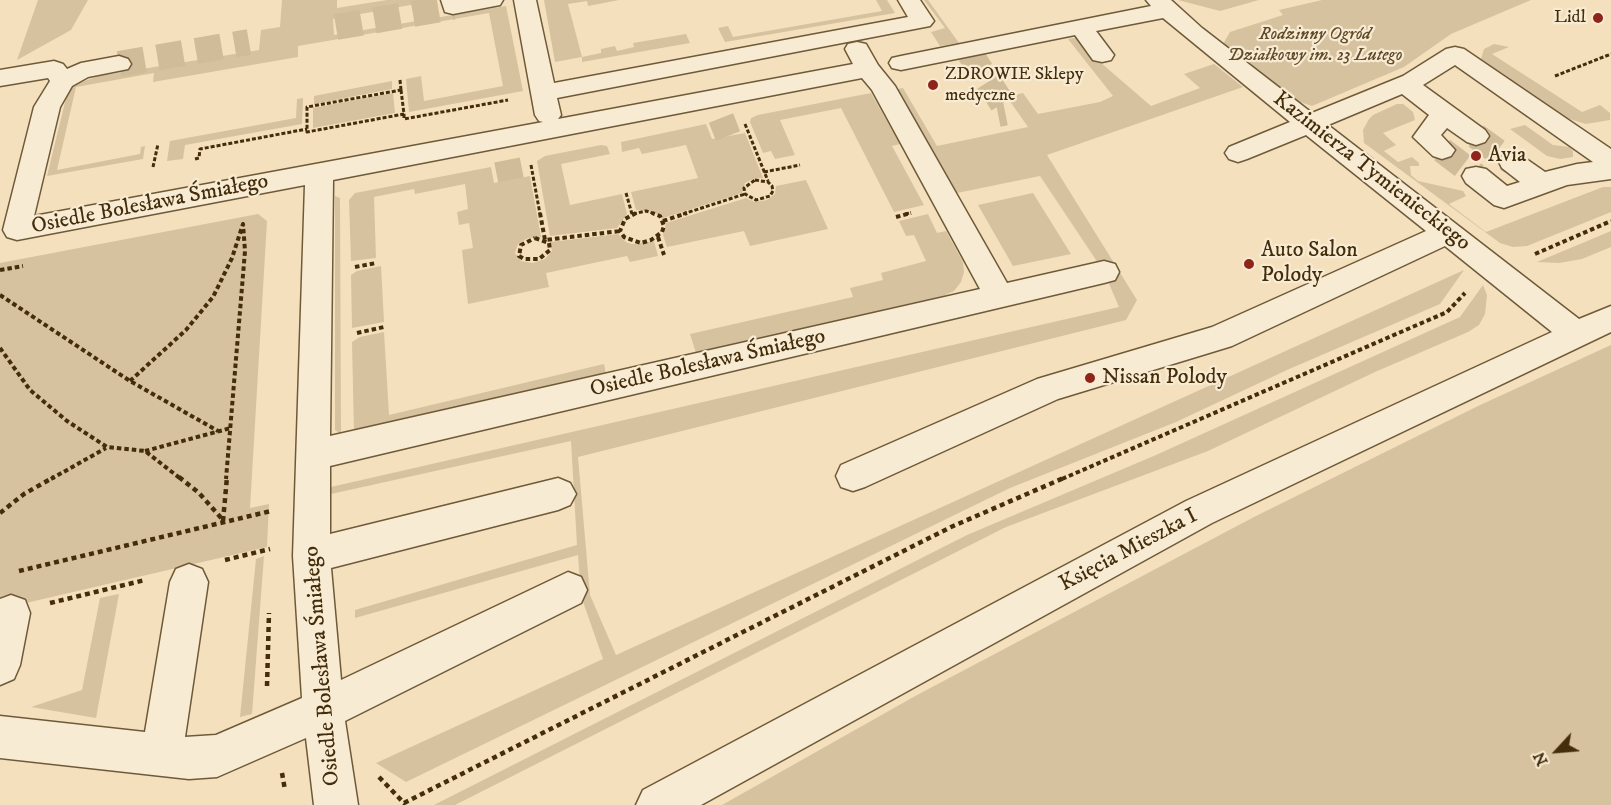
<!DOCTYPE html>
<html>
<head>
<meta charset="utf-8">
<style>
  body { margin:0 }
  #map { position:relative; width:1611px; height:805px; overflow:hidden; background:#f4e0bd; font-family:"IM FELL DW Pica",serif }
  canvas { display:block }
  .north { position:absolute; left:1527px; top:721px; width:60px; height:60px; -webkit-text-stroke:4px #f8ebd4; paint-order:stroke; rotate:244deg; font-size:16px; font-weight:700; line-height:24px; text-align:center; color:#432d0b }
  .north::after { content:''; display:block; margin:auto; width:21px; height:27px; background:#432d0b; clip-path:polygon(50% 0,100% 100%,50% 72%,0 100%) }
</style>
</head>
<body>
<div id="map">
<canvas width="1611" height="805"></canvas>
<div class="north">N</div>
</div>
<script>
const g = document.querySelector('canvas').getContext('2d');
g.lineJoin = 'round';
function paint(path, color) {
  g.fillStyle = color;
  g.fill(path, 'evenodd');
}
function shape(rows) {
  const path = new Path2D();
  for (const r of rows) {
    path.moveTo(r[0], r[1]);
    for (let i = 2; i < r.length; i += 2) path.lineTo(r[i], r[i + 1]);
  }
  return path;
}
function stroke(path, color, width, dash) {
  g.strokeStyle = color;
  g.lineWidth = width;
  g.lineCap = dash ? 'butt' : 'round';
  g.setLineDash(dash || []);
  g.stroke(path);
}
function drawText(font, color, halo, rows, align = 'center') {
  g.font = font + ' "IM FELL DW Pica",serif';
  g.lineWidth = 4.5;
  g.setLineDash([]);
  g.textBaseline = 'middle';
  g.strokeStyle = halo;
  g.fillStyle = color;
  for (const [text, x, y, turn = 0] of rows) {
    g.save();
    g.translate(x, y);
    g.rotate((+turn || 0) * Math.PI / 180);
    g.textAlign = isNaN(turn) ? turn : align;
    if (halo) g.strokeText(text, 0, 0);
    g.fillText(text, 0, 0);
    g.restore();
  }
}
paint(shape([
  [38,0,88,0,71,30,17,60],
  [282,0,337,0,337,8,387,0,438,0,333,19,334,35,506,6,523,91,409,112,406,79,421,76,424,101,503,86,489,13,298,46,298,57,153,82,154,73,76,87,57,170,140,154,141,147,145,146,143,159,47,176,67,94,73,85,99,76,259,50,261,30,280,27],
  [544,0,619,0,588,6,587,1,568,4,582,57,601,53,601,49,615,46,617,51,634,47,633,43,686,34,690,43,582,62,582,57,555,62],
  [876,0,887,0,895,13,725,42,718,28,728,26,733,37,882,11],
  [924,0,928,0,959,43,940,46,931,32,945,28],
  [1178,0,1259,0,1220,11],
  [1322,0,1531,0,1451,34,1404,67,1312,106,1297,101,1223,44,1230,32,1283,15,1279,10],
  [1079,37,1093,56,1151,106,1200,88,1184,74,1214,64,1243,87,1047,155,1137,300,1126,320,578,457,590,595,616,655,1464,270,1440,304,1287,370,1176,422,1010,488,406,782,376,763,603,659,581,596,578,555,355,618,355,610,577,545,571,441,331,494,331,487,1119,307,1104,272,1040,176,952,194,892,90,903,88,937,146,1028,127,1007,97,1023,93,1038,114,1100,102,1113,96,1068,39],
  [1494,44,1509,47,1492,54,1582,112,1600,105,1610,113,1610,120,1586,124,1563,117,1481,59,1484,49],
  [392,81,392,89,314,104,314,96],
  [393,93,395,113,313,128,313,108],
  [871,93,900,144,892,146,924,205,894,212,841,108,780,120,795,155,775,159,771,151,763,153,750,122,751,118,758,115],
  [303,98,302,124,185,145,183,159,167,161,170,141,296,118,297,99],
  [1397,104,1403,104,1413,112,1415,120,1383,133,1396,145,1384,151,1398,162,1412,157,1419,163,1419,166,1410,166,1411,175,1418,181,1463,191,1466,196,1449,204,1486,232,1603,187,1611,187,1611,212,1527,246,1513,247,1500,243,1364,143,1363,130,1369,119,1373,115],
  [706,124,712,139,745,133,763,178,753,179,745,183,742,193,663,218,652,211,636,210,631,192,698,178,686,145,642,154,639,148,622,152,621,142],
  [1525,125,1553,145,1569,147,1573,151,1573,157,1560,159,1547,156,1510,129],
  [601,145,607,146,610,154,561,164,570,205,622,194,627,214,617,228,550,236,537,161,545,156],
  [491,167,494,183,530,176,541,237,528,238,518,244,515,253,521,261,533,263,545,259,552,251,550,242,618,234,626,242,632,244,654,241,658,256,630,262,627,256,546,273,549,287,468,304,462,250,473,248,469,223,459,225,457,212,468,209,465,184,415,194,414,189,374,197,376,258,351,261,349,200,355,193],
  [806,180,828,229,750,246,744,231,667,247,663,235,666,223,746,198,755,202,767,200,775,194,776,186],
  [1033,193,1071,254,1013,266,978,205],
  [335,196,340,198,341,434,335,430],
  [258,214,267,221,250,508,269,504,267,547,0,609,0,263],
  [928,214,937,233,946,231,963,262,964,272,961,282,954,291,943,296,696,353,690,334,853,297,850,288,883,280,881,273,926,261,914,235,906,236,899,221],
  [1611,231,1611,247,1582,259,1559,263,1537,262],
  [381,266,384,322,352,328,351,275,357,271],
  [1483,285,1487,295,1485,314,1479,325,1468,332,1375,372,1208,451,1006,527,455,805,434,805,967,535,1156,455,1460,317],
  [384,332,389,415,604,364,606,374,354,434,352,342,360,337],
  [1611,345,1611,805,722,805,917,695,1254,517,1478,406],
  [264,556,252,714,240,717,256,559],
  [119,594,96,718,31,707,82,690,100,598]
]), '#d6c29f');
stroke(shape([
  [336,27,453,7],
  [967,49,1008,112,998,114],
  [119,64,249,42],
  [721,118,728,136],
  [1476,136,1512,162],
  [1442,150,1476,176],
  [507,160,511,180]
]), '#d1bc99', 26, [26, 13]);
const minor = shape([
  [441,0,503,0,500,5,453,14,445,12,441,0],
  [514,0,536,0,554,83,908,17,898,0,920,0,934,21,930,26,557,98,561,115,558,119,853,64,845,49,848,44,857,42,866,44,878,65,895,86,1007,283,1104,261,1115,264,1119,272,1115,280,1104,283,330,466,330,534,558,478,570,483,576,494,570,505,558,510,331,568,341,680,568,572,581,577,587,590,581,603,345,721,358,805,314,805,306,738,217,777,189,779,0,758,0,716,145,732,170,582,176,569,189,564,202,569,208,582,185,737,216,735,302,698,293,556,305,185,17,240,7,237,3,230,34,107,50,81,48,78,0,86,0,70,54,61,63,64,67,69,81,63,119,56,128,59,131,64,128,69,88,77,72,86,60,107,34,216,543,122,539,121,535,115,514,0],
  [862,78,872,90,980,289,330,436,333,180,862,78],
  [1146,0,1171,0,1202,28,1312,113,1403,76,1446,49,1455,47,1464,49,1611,149,1611,179,1567,185,1504,208,1494,205,1466,183,1462,176,1466,169,1476,167,1486,169,1507,186,1520,182,1502,168,1499,162,1502,156,1512,153,1522,156,1545,172,1577,164,1593,162,1455,65,1423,85,1485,130,1489,136,1485,142,1476,145,1467,142,1447,128,1441,135,1455,150,1451,156,1442,159,1433,156,1413,137,1429,115,1402,94,1328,125,1579,319,1611,306,1611,332,1212,523,701,805,636,805,643,790,1186,501,1552,332,1445,246,1232,346,1058,399,865,487,853,491,841,487,836,476,841,465,1037,379,1212,327,1426,231,1306,135,1247,159,1238,162,1229,159,1225,153,1229,147,1290,122,1163,18,1096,31,1114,55,1111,60,1102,62,1093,60,1075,35,901,70,892,68,889,63,892,58,901,56,1151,6,1146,0],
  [11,595,25,600,30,613,20,665,14,679,0,685,0,599,11,595]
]);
stroke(minor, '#6f5a38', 3);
stroke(shape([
  [1555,76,1611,54],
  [400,80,401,90],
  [401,90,404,114,307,132,307,107,401,90],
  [404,114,404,119,508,100],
  [745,124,768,181],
  [195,159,199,158,200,149,307,129],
  [531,165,540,214],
  [153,167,158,144],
  [764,172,800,165],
  [755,180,768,182,772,186,773,191,770,196,756,200,745,194,744,188,755,180],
  [626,193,632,214],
  [633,214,646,211,656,214],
  [683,214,745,194],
  [905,214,911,213]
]), '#432d0b', 3, [4, 2]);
stroke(shape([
  [540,213,545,240,620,231],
  [636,213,625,219,620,231,624,237,641,243,651,240,662,232,664,226,660,216,652,213],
  [896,217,911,213],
  [663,221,687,213],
  [658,237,664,255],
  [535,238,549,243,550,250,539,259,524,259,519,256,521,245,535,238],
  [1535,254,1611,221],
  [355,267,376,263],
  [0,270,23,266],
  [0,295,130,381,218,431],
  [357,333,384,327],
  [0,348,30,390,67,421,107,447,145,451,181,479],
  [130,381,186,330,213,297,232,258,243,224,245,251,226,479],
  [145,451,231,428],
  [51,479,106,448],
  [1062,479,1447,312,1465,293]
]), '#432d0b', 4, [4.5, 3]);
stroke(shape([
  [179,477,199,493,223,520],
  [0,513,24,494,54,477],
  [223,521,227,477],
  [225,560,270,549],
  [19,571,271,511],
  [50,603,145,580],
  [267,686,269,613],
  [282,773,285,790],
  [379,777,404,803,951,527,1066,477]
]), '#432d0b', 4.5, [5, 4]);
paint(minor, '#f8ebd4');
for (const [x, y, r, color] of [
  [1598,18,6,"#8f2418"],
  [933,85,6,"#8f2418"],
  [1476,156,6,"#8f2418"],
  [1249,264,6,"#8f2418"],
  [1090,378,6,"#8f2418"]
]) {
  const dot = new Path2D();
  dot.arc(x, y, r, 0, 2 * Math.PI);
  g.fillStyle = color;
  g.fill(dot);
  stroke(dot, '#f8ebd4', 2);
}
drawText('18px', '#432d0b', '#f8ebd4', [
  ["Lidl",1586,18],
  ["ZDROWIE Sklepy",945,75,"left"],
  ["medyczne",945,96,"left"]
], 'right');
drawText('italic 18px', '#604b29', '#f8ebd4', [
  ["Rodzinny Ogród",1315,35],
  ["Działkowy im. 23 Lutego",1315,56]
]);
drawText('22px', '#432d0b', '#f8ebd4', [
  ["Avia",1488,156],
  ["Auto Salon",1261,251],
  ["Polody",1261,276],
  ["Nissan Polody",1102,378]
], 'left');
drawText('22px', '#432d0b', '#f8ebd4', [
  ["Kazimierza Tymienieckiego",1371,172,38],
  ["Osiedle Bolesława Śmiałego",150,205,-11],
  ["Osiedle Bolesława Śmiałego",708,364,-13],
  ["Księcia Mieszka I",1129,551,-28],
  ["Osiedle Bolesława Śmiałego",323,666,-95]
]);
</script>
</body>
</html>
